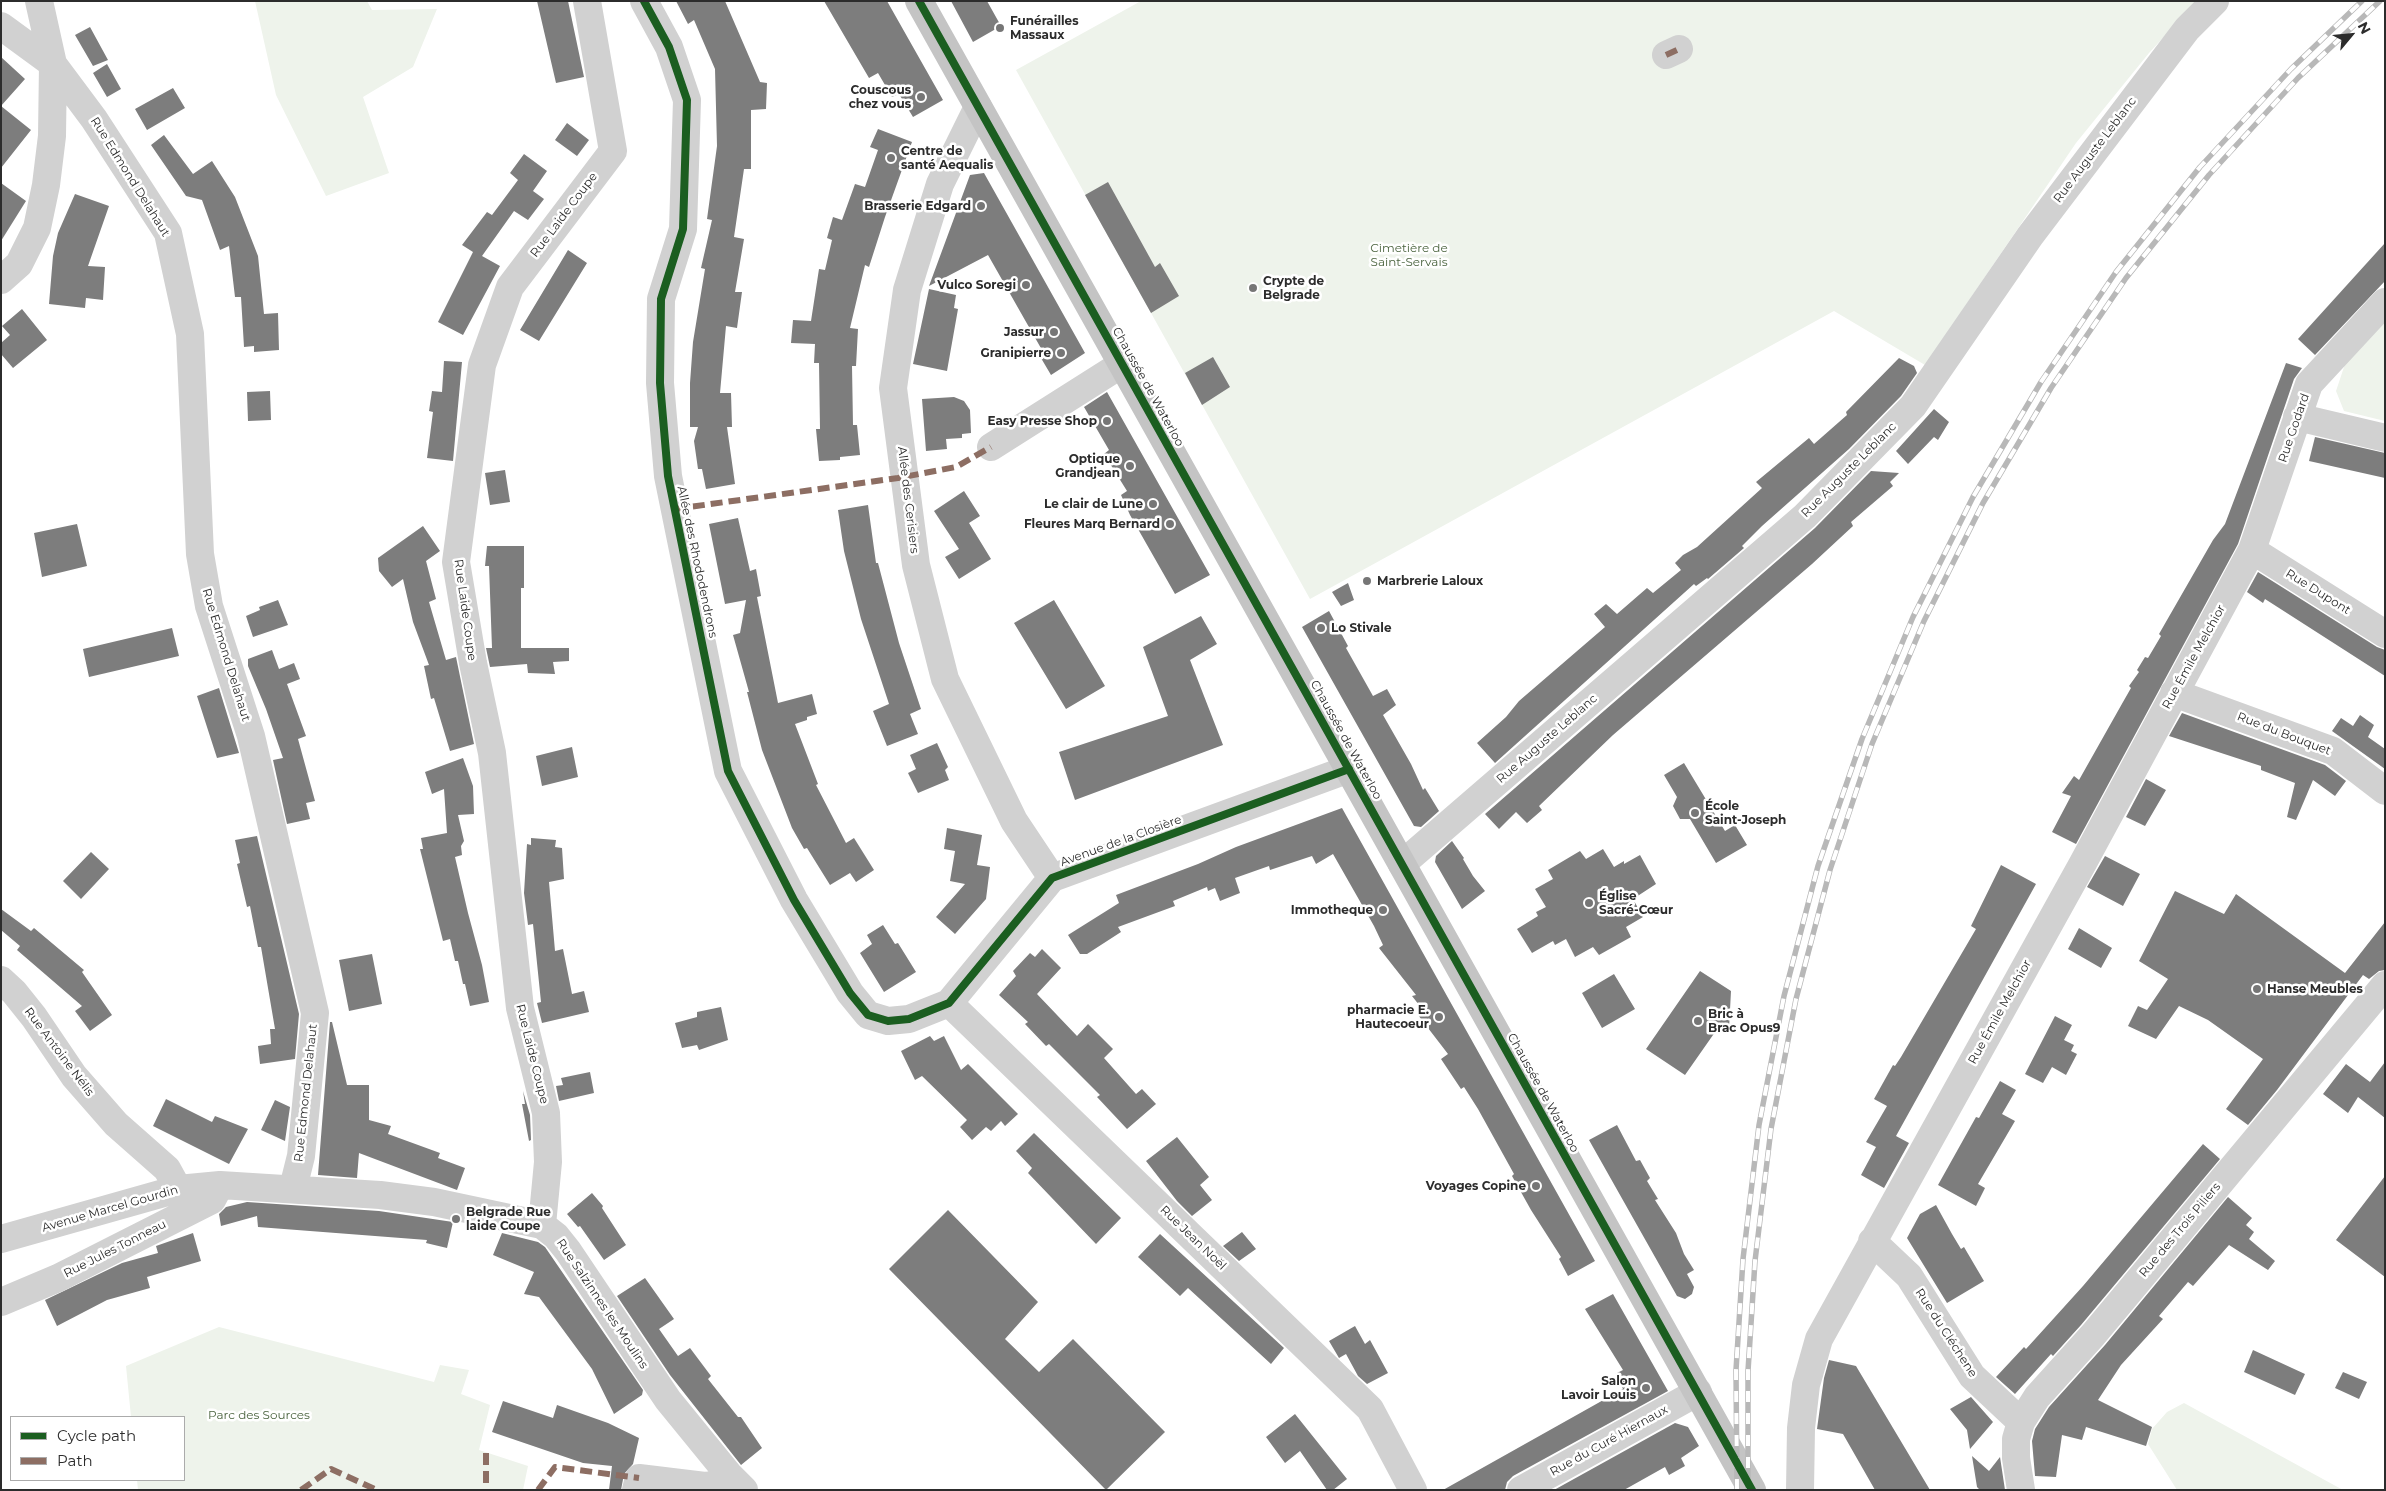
<!DOCTYPE html>
<html>
<head>
<meta charset="utf-8">
<style>
  body { margin:0 }
  #map { position:relative; width:2386px; height:1491px; overflow:hidden; background:#fff; font-family:Montserrat,sans-serif }
  canvas { display:block }
  .frame { position:absolute; inset:0; border:2px solid #2c2c2c; pointer-events:none }
  .legend { position:absolute; left:10px; top:1416px; width:175px; height:65px; box-sizing:border-box; background:#fff; border:1px solid #ababab; margin:0; padding:6px 9px; list-style:none; font-size:15px; color:#2c2c2c }
  .legend li { display:flex; align-items:center; gap:10px; height:25px }
  .legend b { width:25px; border:1px solid #ababab }
  .north { position:absolute; left:2326px; top:10px; width:50px; height:50px; -webkit-text-stroke:4px #fff; paint-order:stroke; rotate:62deg; font-size:14px; font-weight:700; line-height:20px; text-align:center; color:#2c2c2c }
  .north::after { content:''; display:block; margin:auto; width:18px; height:22px; background:#2c2c2c; clip-path:polygon(50% 0,100% 100%,50% 72%,0 100%) }
</style>
</head>
<body>
<div id="map">
<canvas width="2386" height="1491"></canvas>
<div class="frame"></div>
<ul class="legend">
<li><b style="height:6px;background:#1b5e20"></b>Cycle path</li>
<li><b style="height:6px;background:#8d6e63"></b>Path</li>
</ul>
<div class="north">N</div>
</div>
<script>
const g = document.querySelector('canvas').getContext('2d');
g.lineJoin = 'round';
function paint(path, color) {
  g.fillStyle = color;
  g.fill(path, 'evenodd');
}
function shape(rows) {
  const path = new Path2D();
  for (const r of rows) {
    path.moveTo(r[0], r[1]);
    for (let i = 2; i < r.length; i += 2) path.lineTo(r[i], r[i + 1]);
  }
  return path;
}
function stroke(path, color, width, dash) {
  g.strokeStyle = color;
  g.lineWidth = width;
  g.lineCap = dash ? 'butt' : 'round';
  g.setLineDash(dash || []);
  g.stroke(path);
}
function drawText(font, color, halo, rows, align = 'center') {
  g.font = font + ' Montserrat,sans-serif';
  g.lineWidth = 5;
  g.setLineDash([]);
  g.textBaseline = 'middle';
  g.strokeStyle = halo;
  g.fillStyle = color;
  for (const [text, x, y, turn = 0] of rows) {
    g.save();
    g.translate(x, y);
    g.rotate((+turn || 0) * Math.PI / 180);
    g.textAlign = isNaN(turn) ? turn : align;
    if (halo) g.strokeText(text, 0, 0);
    g.fillText(text, 0, 0);
    g.restore();
  }
}
paint(shape([
  [255,1,367,1,372,10,437,9,413,67,363,97,389,173,326,196,276,95],
  [1141,1,2197,1,2149,53,2076,143,1925,365,1834,311,1310,599,1016,70],
  [2385,321,2385,421,2344,411,2336,391,2345,364],
  [219,1327,434,1382,440,1365,469,1370,461,1394,490,1405,479,1450,528,1466,523,1490,138,1490,137,1480,184,1480,184,1417,131,1417,126,1366],
  [2184,1403,2343,1490,2177,1490,2148,1444,2152,1429,2167,1412]
]), '#eef3eb');
paint(shape([
  [537,1,568,1,584,77,556,83],
  [676,1,725,1,760,82,767,83,766,109,751,110,751,169,744,169,734,237,744,239,735,292,742,292,737,328,726,326,720,393,731,393,732,427,727,427,735,484,706,489,702,469,698,469,694,441,698,427,690,427,690,383,693,342,705,269,701,268,712,220,707,219,717,146,715,69,694,20,688,24],
  [824,1,887,1,943,100,913,117,899,94,892,97,878,73,869,78],
  [951,1,987,1,1001,26,973,42],
  [90,27,108,60,93,66,75,35],
  [1,57,25,79,1,106,31,130,1,168],
  [107,64,121,89,107,97,93,73],
  [173,88,185,108,147,130,135,109],
  [567,123,589,140,577,156,555,140],
  [878,129,912,142,885,217,869,267,865,265,850,328,858,329,856,366,852,366,853,425,857,425,860,455,840,457,840,460,819,461,816,429,820,429,819,363,814,363,815,344,791,343,793,320,811,321,819,269,825,270,832,240,827,238,833,217,842,220,855,184,865,187,878,150,870,147],
  [164,135,193,174,212,161,235,197,258,256,264,314,278,313,279,350,254,352,254,346,244,347,241,297,235,297,229,246,220,250,202,200,186,196,151,145],
  [524,154,547,171,533,191,544,199,528,220,514,211,482,256,500,266,463,335,438,322,473,252,462,245,487,212,492,215,518,180,510,173],
  [984,173,1085,353,1051,375,1038,353,1042,350,988,255,929,286,970,175],
  [1108,182,1155,267,1160,263,1179,296,1151,313,1085,195],
  [1,183,26,201,1,241],
  [75,194,109,206,88,266,105,267,103,300,86,298,85,308,49,304,53,256,58,233],
  [2385,243,2385,281,2315,355,2298,339],
  [568,250,587,263,539,341,520,330],
  [929,289,956,295,954,308,958,309,947,371,913,364],
  [22,309,47,340,13,368,1,354,1,343,10,335,2,326],
  [1213,357,1230,387,1202,405,1185,373],
  [1899,358,1914,366,1917,373,1901,396,1849,449,1762,526,1742,546,1744,548,1708,579,1707,578,1696,586,1694,584,1495,763,1477,743,1506,717,1519,701,1605,627,1594,614,1606,604,1617,614,1647,588,1653,593,1681,570,1675,563,1683,555,1697,547,1762,488,1756,482,1809,438,1814,444,1847,415,1846,412],
  [444,361,462,362,453,461,427,458,433,412,429,411,432,391,442,392],
  [2286,363,2302,368,2294,379,2238,544,2076,844,2052,832,2071,796,2062,793,2074,776,2079,780,2123,702,2131,688,2129,686,2139,672,2137,670,2145,657,2148,658,2161,636,2159,634,2213,540,2225,524],
  [270,391,271,420,248,421,247,392],
  [1107,392,1210,575,1175,594,1130,515,1121,495,1127,491,1104,454,1109,450,1084,407],
  [954,397,964,401,970,410,971,433,962,434,962,438,946,439,947,449,926,451,922,399],
  [1934,409,1949,422,1938,440,1934,437,1908,464,1896,451],
  [2315,437,2385,453,2385,478,2309,461],
  [505,470,510,502,490,505,485,473],
  [1871,471,1899,473,1890,482,1893,486,1851,522,1853,526,1812,564,1613,735,1539,806,1542,810,1527,823,1516,812,1499,829,1485,814,1815,528],
  [964,491,980,516,969,523,991,559,959,579,945,557,959,549,934,511],
  [868,505,876,563,878,563,899,643,921,709,910,714,918,734,887,746,873,711,889,704,861,619,844,551,838,510],
  [738,518,750,571,756,569,761,596,757,597,778,703,812,694,817,714,807,717,807,720,795,724,818,784,816,785,846,843,854,838,874,870,856,882,850,873,830,885,807,848,804,849,792,828,762,750,747,692,749,692,733,635,740,633,746,600,725,604,709,524],
  [77,524,87,566,42,577,34,533],
  [423,526,440,551,426,561,436,599,429,602,446,660,456,657,474,744,450,751,434,698,431,699,424,666,429,665,413,622,403,579,392,587,379,571,378,558],
  [487,546,524,546,524,588,521,588,521,648,569,648,569,661,553,662,555,674,528,673,527,664,490,667,486,648,492,648,489,566,485,566],
  [2258,572,2377,647,2385,650,2385,676,2265,599,2263,603,2247,592],
  [1348,583,1354,600,1341,606,1332,592],
  [278,600,288,625,253,637,246,616,260,610,259,607],
  [1054,600,1105,686,1066,709,1014,623],
  [1329,611,1348,646,1346,648,1373,696,1387,689,1396,705,1383,715,1411,764,1423,790,1425,788,1439,811,1421,827,1414,826,1302,627],
  [1201,616,1217,644,1190,660,1223,745,1075,800,1059,752,1168,716,1143,647],
  [172,628,179,656,89,677,83,649],
  [272,650,279,669,294,663,300,679,287,684,306,736,298,739,315,801,306,803,310,819,287,824,273,760,283,758,266,709,248,666,248,659],
  [219,688,239,753,217,758,197,696],
  [2182,713,2325,765,2346,781,2335,796,2313,780,2296,820,2287,817,2295,783,2261,770,2261,766,2169,736],
  [2360,715,2374,725,2368,737,2385,749,2385,769,2332,731,2341,718,2353,726],
  [937,743,948,767,945,770,949,780,918,793,908,773,916,769,910,755],
  [572,747,578,777,542,786,536,756],
  [463,758,473,786,474,814,458,815,464,841,461,846,462,855,455,857,468,913,482,965,489,1002,470,1006,465,984,463,984,458,961,455,961,450,939,443,941,420,849,423,849,421,838,447,833,444,789,432,794,425,772],
  [1684,763,1725,831,1735,825,1747,845,1716,863,1690,819,1680,819,1673,806,1677,797,1664,775],
  [2146,779,2166,790,2145,826,2126,817],
  [1342,808,1595,1261,1568,1276,1559,1259,1561,1257,1531,1210,1512,1176,1514,1174,1478,1109,1464,1087,1461,1089,1441,1059,1448,1054,1418,1015,1423,1010,1412,996,1416,995,1379,948,1383,945,1374,926,1333,854,1316,864,1312,856,1270,870,1269,866,1235,878,1240,893,1220,901,1215,888,1208,891,1207,887,1173,901,1175,906,1118,927,1121,932,1087,954,1080,954,1068,935,1119,903,1116,895,1198,864,1236,847],
  [947,828,982,835,977,865,990,867,986,899,955,934,936,917,965,884,950,881,955,851,944,849],
  [257,836,299,1014,295,1059,260,1064,258,1046,271,1044,270,1029,275,1029,261,947,258,947,250,906,247,907,237,864,240,863,235,840],
  [531,838,556,840,555,847,562,848,564,879,549,882,555,951,563,949,572,994,584,991,589,1012,542,1023,537,1003,541,1002,533,924,528,925,524,893,527,844,531,845],
  [1452,841,1464,858,1463,859,1473,876,1485,891,1462,909,1435,862,1436,856],
  [1603,849,1614,867,1624,861,1624,864,1640,855,1656,884,1633,899,1643,917,1626,927,1631,937,1599,955,1593,947,1575,957,1566,939,1555,945,1553,941,1532,953,1517,929,1538,916,1536,912,1546,907,1535,889,1553,879,1548,870,1580,851,1586,859],
  [91,852,109,869,81,899,63,881],
  [2105,856,2140,874,2123,906,2087,887],
  [2001,865,2036,884,1896,1136,1909,1143,1884,1188,1861,1175,1876,1147,1866,1142,1887,1106,1874,1099,1893,1065,1895,1066,1901,1057,1976,929,1971,926],
  [2175,891,2224,914,2236,894,2345,973,2385,922,2385,970,2379,971,2369,979,2363,975,2277,1090,2248,1125,2226,1109,2263,1059,2208,1020,2179,1006,2156,1039,2128,1026,2138,1006,2147,1010,2168,979,2139,961],
  [1,909,31,931,34,928,84,970,82,972,112,1015,90,1031,75,1011,82,1006,17,950,20,946,1,930],
  [883,925,895,944,898,943,916,972,884,992,860,953,872,944,867,935],
  [2079,928,2112,948,2101,968,2068,949],
  [1042,949,1061,968,1037,994,1077,1036,1088,1024,1113,1049,1104,1058,1136,1094,1142,1089,1156,1104,1127,1129,1097,1097,1100,1095,1049,1044,1046,1046,1025,1024,1028,1022,999,995,1016,976,1013,971,1030,953,1035,957],
  [372,954,382,1004,349,1011,339,960],
  [1700,971,1731,991,1729,1029,1720,1025,1685,1075,1646,1049],
  [1614,974,1635,1009,1602,1028,1582,993],
  [721,1007,728,1040,699,1050,697,1045,682,1048,675,1023,697,1017,697,1012],
  [2055,1016,2072,1025,2064,1040,2074,1045,2071,1051,2077,1054,2066,1075,2052,1067,2043,1083,2025,1074],
  [330,1022,332,1022,347,1085,369,1085,369,1120,391,1126,388,1134,440,1153,438,1158,465,1168,457,1190,359,1153,357,1178,318,1175],
  [930,1036,934,1041,944,1036,961,1070,968,1064,1018,1114,1005,1126,1001,1121,991,1131,986,1127,972,1140,960,1127,967,1120,922,1076,915,1080,901,1051],
  [2385,1062,2385,1118,2358,1097,2348,1113,2323,1094,2346,1064,2370,1082],
  [590,1072,594,1093,559,1101,556,1086,563,1085,561,1078],
  [2000,1081,2016,1090,2002,1114,2015,1121,1978,1184,1985,1188,1976,1206,1938,1185,1976,1117,1979,1118],
  [523,1091,530,1115,531,1140,529,1141,522,1104,525,1104],
  [166,1099,212,1122,215,1116,248,1129,229,1164,153,1126],
  [275,1100,290,1107,285,1141,261,1130],
  [1617,1125,1636,1161,1640,1160,1650,1178,1647,1181,1658,1199,1655,1200,1676,1233,1684,1254,1694,1270,1687,1274,1694,1287,1692,1294,1685,1299,1677,1296,1589,1140],
  [1034,1133,1121,1218,1096,1244,1028,1173,1032,1168,1016,1151],
  [1177,1137,1209,1177,1200,1185,1212,1200,1192,1216,1177,1201,1146,1161],
  [2203,1144,2220,1159,2081,1325,2053,1356,2051,1354,2015,1394,1996,1377,2024,1347,2026,1349,2083,1286],
  [2385,1176,2385,1277,2336,1240],
  [592,1193,603,1206,602,1208,626,1245,604,1260,580,1226,578,1227,567,1214],
  [2228,1197,2252,1218,2246,1225,2254,1232,2249,1239,2275,1261,2268,1270,2229,1245,2193,1286,2188,1282,2159,1316,2163,1319,2121,1365,2098,1400,2152,1427,2146,1446,2086,1427,2082,1440,2062,1435,2056,1477,2035,1476,2032,1441,2035,1429,2049,1407,2105,1345],
  [247,1202,379,1211,453,1222,447,1248,426,1243,427,1240,258,1227,257,1216,221,1226,219,1214,226,1207],
  [1936,1205,1952,1234,1961,1249,1964,1247,1984,1281,1947,1303,1907,1238,1920,1214],
  [948,1210,1038,1302,1005,1339,1039,1372,1073,1339,1165,1432,1106,1490,889,1269],
  [1242,1232,1256,1249,1239,1261,1223,1246],
  [193,1233,201,1261,147,1277,150,1288,107,1300,57,1326,45,1300,122,1263,158,1253,156,1246],
  [502,1233,538,1242,545,1247,643,1390,642,1395,614,1414,592,1369,539,1297,524,1294,534,1272,493,1255],
  [1160,1234,1284,1348,1271,1364,1188,1288,1180,1296,1138,1257],
  [645,1278,674,1319,659,1329,678,1356,690,1348,711,1376,708,1379,738,1417,741,1417,762,1448,741,1465,670,1375,617,1296],
  [1613,1294,1668,1391,1513,1476,1507,1482,1505,1490,1443,1490,1623,1389,1615,1374,1623,1370,1585,1309],
  [1355,1326,1365,1344,1370,1340,1388,1373,1367,1384,1358,1376,1346,1354,1339,1358,1329,1341],
  [2253,1350,2305,1374,2295,1395,2244,1372],
  [1829,1360,1856,1366,1930,1490,1875,1490,1843,1434,1817,1429,1824,1378],
  [2343,1372,2367,1382,2359,1399,2335,1388],
  [1971,1397,1993,1422,1970,1449,1967,1430,1950,1409],
  [503,1401,553,1418,557,1405,608,1423,639,1438,633,1464,624,1474,621,1490,609,1490,612,1466,583,1463,492,1432],
  [1295,1414,1347,1479,1333,1490,1327,1490,1300,1451,1285,1463,1266,1437],
  [1675,1423,1688,1427,1699,1446,1681,1458,1685,1466,1669,1475,1665,1467,1624,1490,1554,1490],
  [1972,1456,1989,1471,2000,1457,2005,1490,1980,1490,1977,1487]
]), '#7d7d7d');
stroke(shape([
  [39,1,53,64,94,119,168,233,190,334,200,554,209,606,251,736,315,1013,301,1156,293,1188],
  [644,1,669,47,687,100,683,229,661,299,660,383,668,476,728,771,794,900,850,993,868,1015,888,1021,909,1019,949,1003,1052,878,1349,769],
  [1,26,53,64,52,136,46,185,37,228,19,264,1,280],
  [1666,55,1679,49],
  [978,107,940,184,907,290,893,388,916,565,945,679,1014,821,1052,878],
  [2297,417,2385,438],
  [991,447,1122,364],
  [2252,550,2385,634],
  [2174,693,2333,751,2385,791],
  [1402,864,1805,516,1913,406,2030,236,2187,29,2215,1],
  [1,980,14,992,34,1017,74,1076,116,1124,167,1169,178,1189],
  [949,1003,1370,1409,1413,1490],
  [542,1225,548,1162,546,1113,520,1008,492,753,473,663,456,562,482,365,510,287,613,151,587,1],
  [1,1239,178,1189,220,1185,380,1195,434,1202,542,1225,556,1236,568,1251,668,1400,730,1476,744,1490],
  [1872,1241,1909,1276,1972,1376,2021,1422],
  [1,1302,58,1278,212,1200,220,1185],
  [636,1490,639,1478,705,1486,718,1484,730,1476],
  [1521,1490,1698,1392],
  [1800,1490,1801,1428,1806,1385,1819,1339,2083,863,2252,550,2309,384,2385,302],
  [2021,1490,2016,1458,2016,1439,2021,1422,2037,1397,2093,1335,2385,985]
]), '#d1d1d1', 28);
stroke(shape([
  [919,1,1752,1490]
]), '#c4c4c4', 28);
const rail = shape([
  [1737,1490,1736,1370,1743,1259,1759,1125,1784,996,1818,866,1862,739,1913,617,1973,497,2041,382,2116,272,2200,167,2291,69,2362,1],
  [1748,1490,1748,1371,1755,1261,1771,1129,1796,999,1830,870,1872,744,1924,621,1983,503,2051,388,2126,278,2209,175,2298,78,2380,1]
]);
stroke(rail, '#b8b8b8', 5.5);
stroke(rail, '#fff', 4, [11]);
stroke(shape([
  [1666,55,1679,49],
  [675,509,898,478,956,467,991,447],
  [486,1453,486,1490],
  [301,1490,331,1469,377,1490],
  [538,1490,555,1467,639,1478]
]), '#8d6e63', 6, [12, 6]);
stroke(shape([
  [644,1,669,47,687,100,683,229,661,299,660,383,668,476,728,771,794,900,850,993,868,1015,888,1021,909,1019,949,1003,1052,878,1349,769],
  [919,1,1752,1490]
]), '#1b5e20', 8);
for (const [x, y, r, color] of [
  [1000,28,5,"#767676"],
  [921,97,5,"#767676"],
  [891,158,5,"#767676"],
  [981,206,5,"#767676"],
  [1026,285,5,"#767676"],
  [1253,288,5,"#767676"],
  [1054,332,5,"#767676"],
  [1061,353,5,"#767676"],
  [1107,421,5,"#767676"],
  [1130,466,5,"#767676"],
  [1153,504,5,"#767676"],
  [1170,524,5,"#767676"],
  [1367,581,5,"#767676"],
  [1321,628,5,"#767676"],
  [1695,813,5,"#767676"],
  [1589,903,5,"#767676"],
  [1383,910,5,"#767676"],
  [2257,989,5,"#767676"],
  [1439,1017,5,"#767676"],
  [1698,1021,5,"#767676"],
  [1536,1186,5,"#767676"],
  [456,1219,5,"#767676"],
  [1646,1388,5,"#767676"]
]) {
  const dot = new Path2D();
  dot.arc(x, y, r, 0, 2 * Math.PI);
  g.fillStyle = color;
  g.fill(dot);
  stroke(dot, '#fff', 2);
}
drawText('bold 12px', '#2c2c2c', '#fff', [
  ["Funérailles",1010,21,"left"],
  ["Massaux",1010,35,"left"],
  ["Couscous",911,90],
  ["chez vous",911,104],
  ["Centre de",901,151,"left"],
  ["santé Aequalis",901,165,"left"],
  ["Brasserie Edgard",971,206],
  ["Crypte de",1263,281,"left"],
  ["Belgrade",1263,295,"left"],
  ["Vulco Soregi",1016,285],
  ["Jassur",1044,332],
  ["Granipierre",1051,353],
  ["Easy Presse Shop",1097,421],
  ["Optique",1120,459],
  ["Grandjean",1120,473],
  ["Le clair de Lune",1143,504],
  ["Fleures Marq Bernard",1160,524],
  ["Marbrerie Laloux",1377,581,"left"],
  ["Lo Stivale",1331,628,"left"],
  ["École",1705,806,"left"],
  ["Saint-Joseph",1705,820,"left"],
  ["Église",1599,896,"left"],
  ["Sacré-Cœur",1599,910,"left"],
  ["Immotheque",1373,910],
  ["Hanse Meubles",2267,989,"left"],
  ["pharmacie E.",1429,1010],
  ["Hautecoeur",1429,1024],
  ["Bric à",1708,1014,"left"],
  ["Brac Opus9",1708,1028,"left"],
  ["Voyages Copine",1526,1186],
  ["Belgrade Rue",466,1212,"left"],
  ["laide Coupe",466,1226,"left"],
  ["Salon",1636,1381],
  ["Lavoir Louis",1636,1395]
], 'right');
drawText('12px', '#2c2c2c', '#fff', [
  ["Rue Auguste Leblanc",2095,150,-53],
  ["Rue Edmond Delahaut",130,177,58],
  ["Rue Laide Coupe",564,215,-53],
  ["Chaussée de Waterloo",1148,387,61],
  ["Rue Godard",2294,428,-71],
  ["Rue Auguste Leblanc",1849,470,-45],
  ["Allée des Cerisiers",908,500,83],
  ["Allée des Rhododendrons",697,562,78],
  ["Rue Dupont",2318,592,32],
  ["Rue Laide Coupe",465,610,82],
  ["Rue Edmond Delahaut",226,655,73],
  ["Rue Émile Melchior",2194,657,-61],
  ["Rue du Bouquet",2284,734,21],
  ["Rue Auguste Leblanc",1547,739,-41],
  ["Chaussée de Waterloo",1346,740,61],
  ["Avenue de la Closière",1121,841,-20],
  ["Rue Émile Melchior",2000,1012,-61],
  ["Rue Antoine Nélis",59,1052,53],
  ["Rue Laide Coupe",532,1054,76],
  ["Rue Edmond Delahaut",306,1093,-84],
  ["Chaussée de Waterloo",1543,1093,61],
  ["Avenue Marcel Gourdin",110,1209,-16],
  ["Rue des Trois Piliers",2180,1230,-50],
  ["Rue Jean Noël",1193,1238,44],
  ["Rue Jules Tonneau",115,1249,-27],
  ["Rue Salzinnes les Moulins",602,1304,56],
  ["Rue du Cléchene",1946,1333,57],
  ["Rue du Curé Hiernaux",1609,1441,-29]
]);
drawText('12px', '#4a633e', '#fff', [
  ["Cimetière de",1409,248],
  ["Saint-Servais",1409,262],
  ["Parc des Sources",259,1415]
]);
</script>
</body>
</html>
